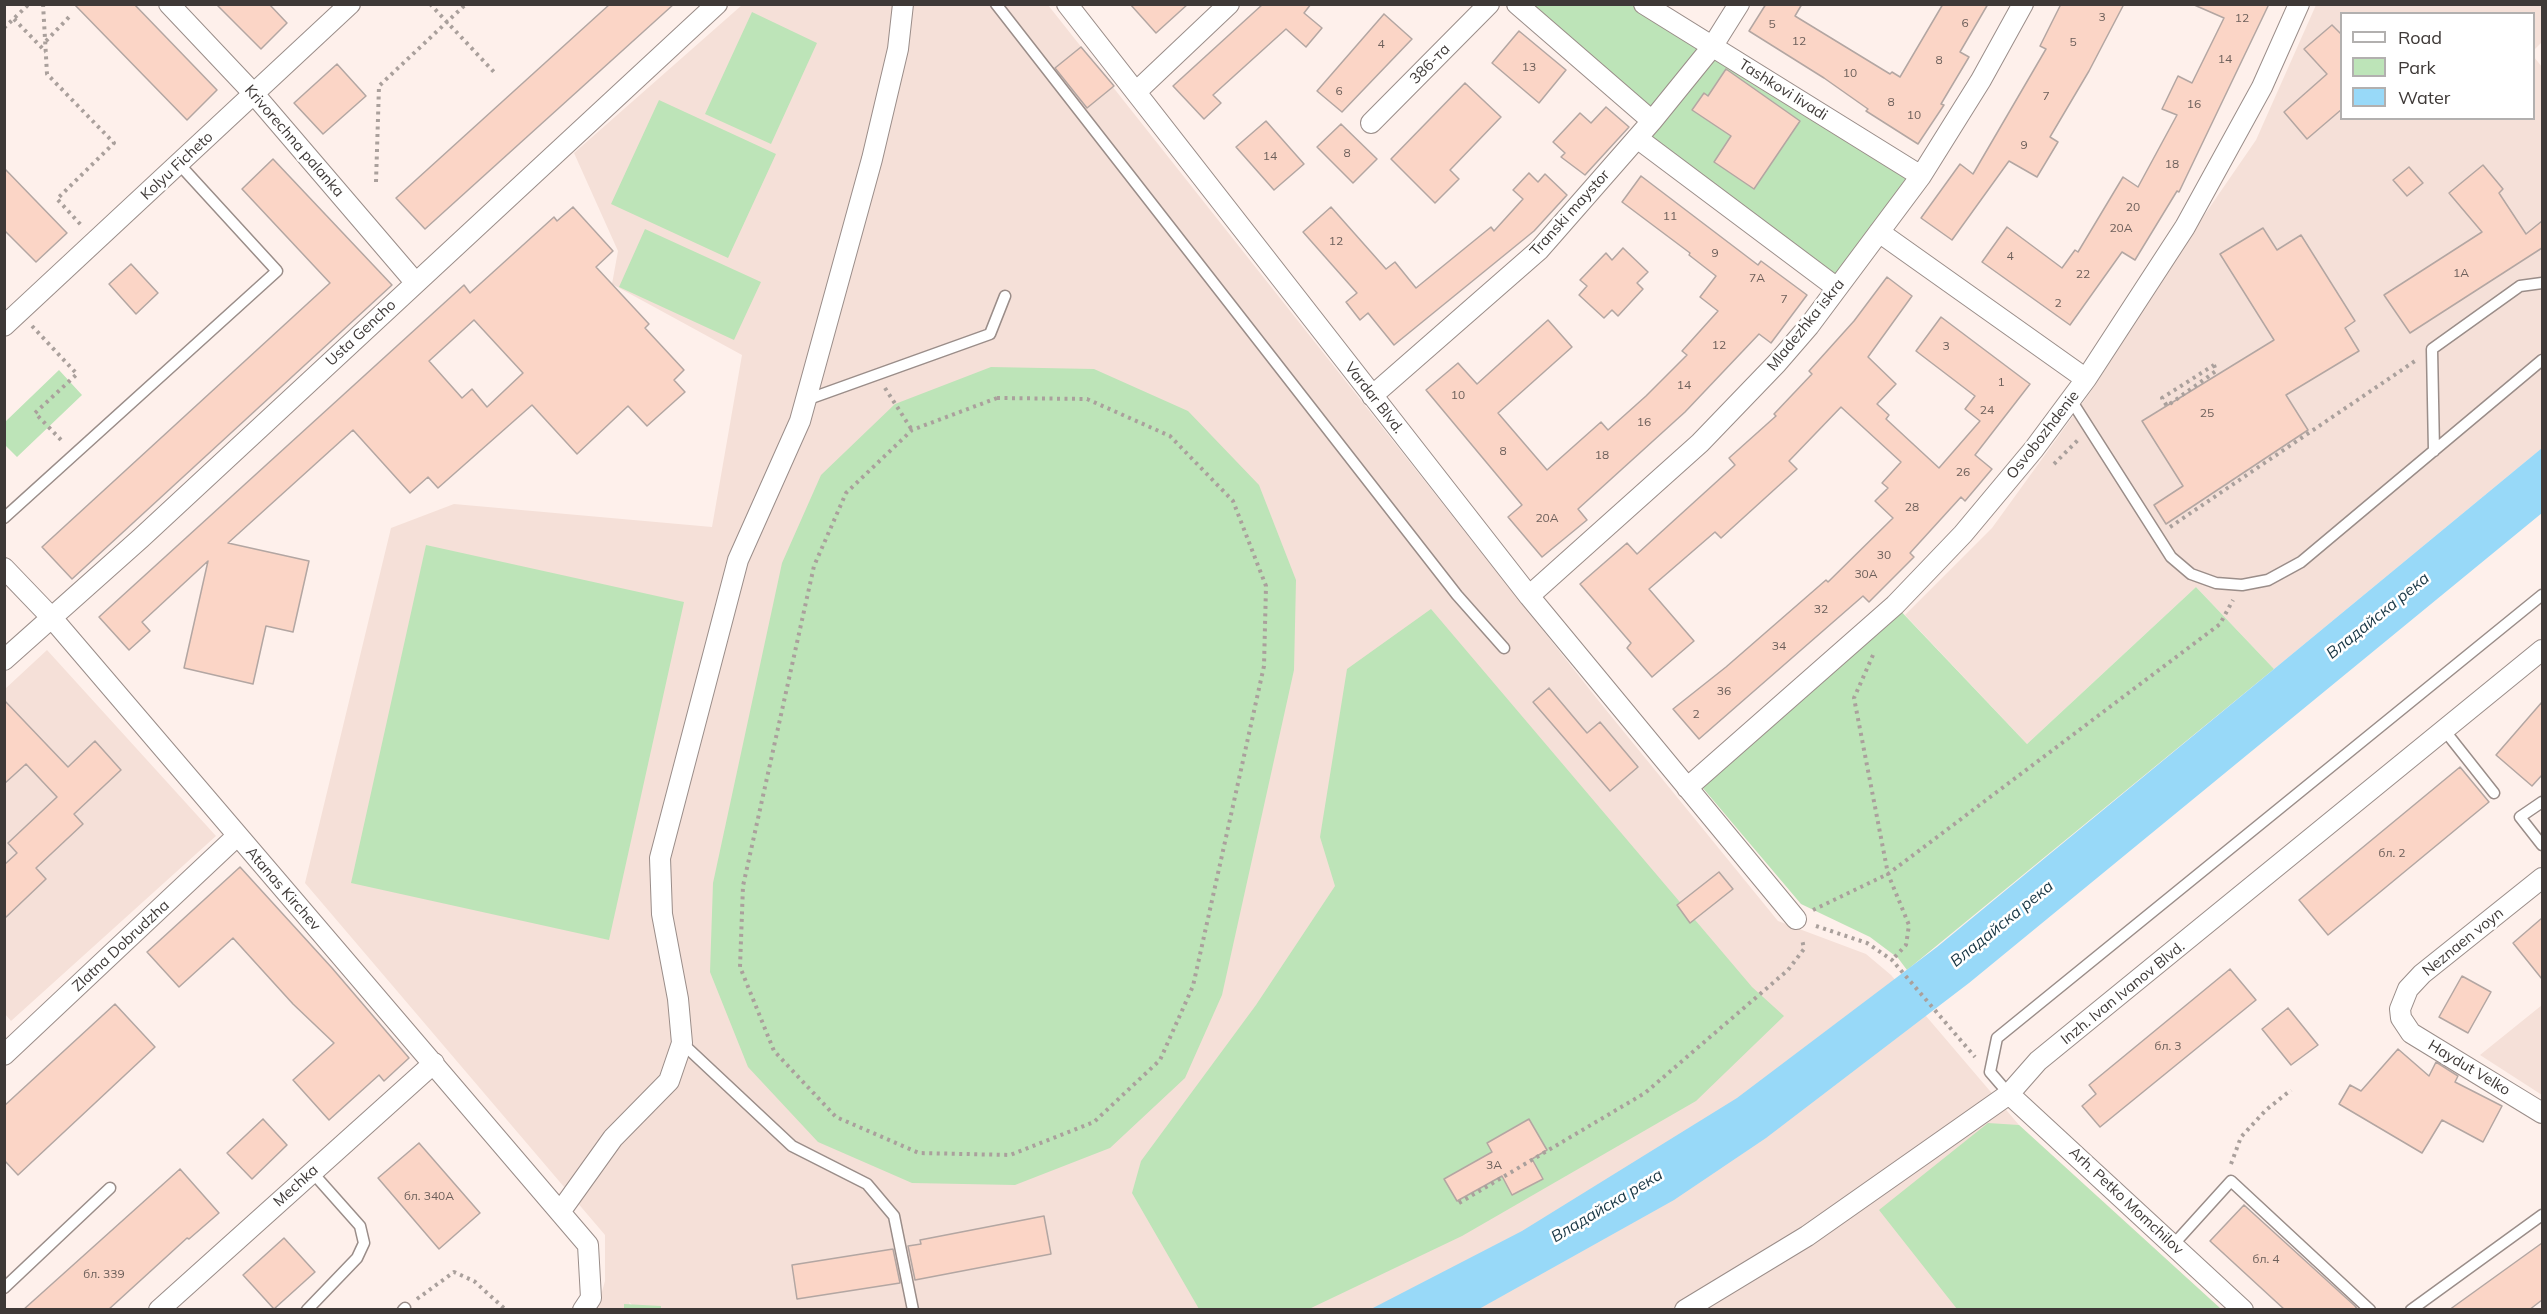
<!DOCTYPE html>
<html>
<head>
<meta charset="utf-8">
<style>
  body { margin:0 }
  #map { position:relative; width:2547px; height:1314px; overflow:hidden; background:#fef0eb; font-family:Mulish,sans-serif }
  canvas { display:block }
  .frame { position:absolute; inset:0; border:6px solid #3e3937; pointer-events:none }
  .legend { position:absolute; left:2340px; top:12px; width:195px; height:108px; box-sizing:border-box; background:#fff; border:2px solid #b2b0af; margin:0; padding:8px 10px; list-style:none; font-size:18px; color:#3e3937 }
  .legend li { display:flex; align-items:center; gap:12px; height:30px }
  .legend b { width:30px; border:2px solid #b2b0af }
</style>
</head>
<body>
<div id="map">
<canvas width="2547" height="1314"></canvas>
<div class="frame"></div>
<ul class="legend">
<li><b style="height:8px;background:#fff"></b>Road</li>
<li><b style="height:16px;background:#bde4b8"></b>Park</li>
<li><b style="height:16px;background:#98d9f8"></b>Water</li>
</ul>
</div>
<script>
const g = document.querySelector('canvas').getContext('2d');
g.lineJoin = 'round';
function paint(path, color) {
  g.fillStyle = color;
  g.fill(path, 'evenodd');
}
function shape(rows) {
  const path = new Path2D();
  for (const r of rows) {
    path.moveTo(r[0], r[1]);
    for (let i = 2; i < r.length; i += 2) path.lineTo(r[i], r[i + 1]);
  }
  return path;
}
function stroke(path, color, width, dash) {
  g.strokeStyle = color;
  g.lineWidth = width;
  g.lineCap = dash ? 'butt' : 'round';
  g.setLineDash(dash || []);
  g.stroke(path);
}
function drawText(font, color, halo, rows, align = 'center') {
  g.font = font + ' Mulish,sans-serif';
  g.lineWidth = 5;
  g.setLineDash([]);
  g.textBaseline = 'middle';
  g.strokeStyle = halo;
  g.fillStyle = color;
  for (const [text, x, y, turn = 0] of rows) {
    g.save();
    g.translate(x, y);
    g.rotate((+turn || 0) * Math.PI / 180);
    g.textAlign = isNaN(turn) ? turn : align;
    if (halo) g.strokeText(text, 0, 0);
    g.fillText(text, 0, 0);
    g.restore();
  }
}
paint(shape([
  [742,5,1048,5,1602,705,1778,921,1866,954,1891,975,2019,1125,2221,1309,638,1310,629,1302,631,1309,597,1309,605,1281,605,1235,305,883,391,528,454,504,712,527,742,355,612,284,618,251,574,153],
  [2316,5,2542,5,2542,42,2534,50,2534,14,2342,14,2342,118,2534,118,2534,57,2542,67,2542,448,2274,669,2196,587,2027,744,1905,615,1992,528,2094,387,2192,233,2256,140],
  [47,650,216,836,11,1021,5,1014,5,689],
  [2542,1005,2542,1095,2480,1055]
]), '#f5e0d8');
paint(shape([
  [1517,5,1639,5,1708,48,1651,116],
  [752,12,817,43,771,144,705,114],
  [1712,47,1921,176,1837,288,1637,138],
  [659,100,776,154,728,258,611,204],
  [645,229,761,282,734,340,619,287],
  [991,367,1094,369,1188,411,1259,485,1296,580,1294,670,1222,995,1185,1078,1110,1148,1015,1185,912,1183,818,1142,748,1067,710,972,713,883,782,563,821,475,895,404],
  [59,370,82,395,17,457,5,445,5,422],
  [426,545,684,602,609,940,351,883],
  [2196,587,2274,669,1907,970,1898,958,1870,937,1801,904,1702,787,1895,605,2027,744],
  [1431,609,1752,987,1784,1016,1696,1101,1462,1236,1309,1309,1199,1309,1132,1193,1141,1161,1256,1005,1335,886,1320,837,1347,669],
  [1988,1123,2019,1125,2221,1309,1957,1309,1879,1210],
  [624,1304,661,1306,661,1309,624,1309]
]), '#bde4b8');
paint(shape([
  [2542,448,2542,513,1969,983,1766,1138,1674,1200,1479,1309,1371,1309,1522,1231,1737,1098,1937,947]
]), '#98d9f8');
const building = shape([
  [74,4,134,4,217,90,187,120,74,4],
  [216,4,269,4,287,23,261,49,216,4],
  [610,4,674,4,425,229,396,198,610,4],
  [1130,4,1188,4,1156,33,1130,4],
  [1263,4,1311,4,1304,13,1322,28,1306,47,1286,29,1213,95,1221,103,1204,119,1173,86,1263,4],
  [1766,4,1802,4,1795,16,1890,74,1892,72,1900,77,1943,4,1988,4,1960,52,1969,57,1941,104,1944,105,1918,144,1866,111,1868,109,1824,78,1749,31,1766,4],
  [2061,4,2124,4,2089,71,2050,137,2058,142,2037,177,2009,161,1952,240,1921,218,1960,164,1973,174,2046,49,2040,46,2061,4],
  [2192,4,2269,4,2179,192,2177,191,2135,260,2122,252,2070,325,1982,262,2007,227,2062,268,2075,250,2078,252,2123,177,2138,187,2177,115,2162,109,2178,76,2192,83,2224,18,2192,4],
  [1384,14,1412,39,1342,112,1317,91,1384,14],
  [2332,25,2342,35,2342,109,2307,139,2284,112,2327,74,2304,49,2332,25],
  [1519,31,1566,70,1539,103,1492,63,1519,31],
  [1081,47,1114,86,1087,108,1055,68,1081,47],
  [337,64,366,96,323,134,294,103,337,64],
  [1726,69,1800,121,1754,189,1714,162,1731,136,1692,110,1704,93,1708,96,1726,69],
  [1465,83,1501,117,1450,170,1459,179,1435,203,1391,159,1465,83],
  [1606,107,1629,127,1585,175,1561,157,1565,153,1553,142,1580,113,1591,123,1606,107],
  [1266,121,1304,164,1274,190,1236,147,1266,121],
  [1341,124,1377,159,1353,183,1317,147,1341,124],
  [273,159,392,285,72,579,42,547,330,283,242,189,273,159],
  [2483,165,2503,189,2499,193,2526,234,2542,221,2542,248,2410,333,2384,295,2482,232,2449,193,2483,165],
  [2409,167,2423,183,2407,196,2393,180,2409,167],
  [4,168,67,233,36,262,4,230,4,168],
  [1529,173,1538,182,1545,174,1567,195,1534,231,1394,345,1368,313,1360,320,1346,302,1357,293,1303,232,1331,207,1386,269,1395,262,1416,288,1491,227,1494,231,1523,199,1513,190,1529,173],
  [1641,176,1758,265,1761,261,1807,295,1771,343,1759,334,1685,412,1578,509,1587,520,1542,557,1508,517,1522,505,1426,390,1458,363,1477,384,1548,320,1572,347,1498,413,1547,470,1601,422,1608,430,1646,396,1687,355,1682,351,1718,311,1700,297,1716,276,1689,255,1690,253,1622,202,1641,176],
  [573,207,613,251,596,267,649,324,645,328,684,370,674,380,685,392,647,426,628,406,577,454,532,405,438,488,428,477,410,493,353,430,228,543,309,561,293,632,266,626,253,684,184,668,208,561,142,622,150,631,129,650,99,617,464,285,470,293,554,217,557,221,573,207],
  [474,320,523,373,487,407,472,389,462,398,429,361,474,320],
  [2263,228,2277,250,2301,235,2355,321,2345,328,2359,351,2286,395,2308,430,2166,524,2154,505,2183,486,2142,421,2274,340,2220,254,2263,228],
  [1623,248,1648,272,1637,283,1643,289,1618,316,1612,310,1604,318,1579,295,1587,286,1580,280,1606,253,1612,260,1623,248],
  [131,264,158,293,136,314,109,284,131,264],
  [1887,277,1912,296,1868,357,1896,384,1877,404,1889,415,1886,419,1939,468,1980,421,1965,409,1975,396,1916,351,1941,317,2030,384,1975,455,1992,469,1965,501,1961,497,1910,553,1914,557,1869,602,1863,596,1699,739,1673,709,1726,667,1826,580,1828,582,1893,518,1875,501,1888,488,1882,483,1901,462,1841,407,1789,461,1797,469,1721,538,1715,532,1649,589,1694,641,1652,677,1627,648,1631,643,1580,584,1627,543,1637,554,1735,465,1729,458,1776,416,1774,414,1812,374,1809,371,1854,321,1887,277],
  [1549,688,1587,733,1600,722,1638,767,1610,791,1533,702,1549,688],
  [4,700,68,767,95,741,121,770,74,814,83,824,36,868,46,879,4,919,4,865,17,853,8,843,57,797,26,764,4,784,4,700],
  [2542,702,2542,775,2532,786,2496,755,2542,702],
  [2460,767,2489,802,2328,935,2299,900,2460,767],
  [240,867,332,968,409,1058,384,1081,379,1075,329,1120,293,1080,334,1043,293,1004,233,938,179,987,147,952,240,867],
  [1719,872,1733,889,1690,923,1677,905,1719,872],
  [2542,918,2542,979,2513,943,2542,918],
  [2230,969,2256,1000,2100,1127,2082,1106,2096,1094,2089,1085,2230,969],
  [2462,976,2491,992,2468,1033,2439,1017,2462,976],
  [115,1004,155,1047,18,1175,4,1160,4,1106,115,1004],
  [2288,1008,2318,1045,2291,1065,2262,1029,2288,1008],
  [2398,1049,2429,1076,2436,1062,2458,1076,2455,1082,2502,1106,2483,1142,2442,1120,2422,1153,2339,1104,2350,1085,2361,1091,2398,1049],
  [263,1119,287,1145,252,1179,227,1153,263,1119],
  [1529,1119,1547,1150,1532,1159,1543,1179,1512,1195,1502,1176,1457,1201,1444,1179,1492,1152,1487,1143,1529,1119],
  [419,1143,480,1213,439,1249,378,1178,419,1143],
  [180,1169,219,1213,189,1239,187,1238,108,1310,23,1310,180,1169],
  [2244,1205,2355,1306,2358,1310,2285,1310,2210,1241,2244,1205],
  [1044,1216,1051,1254,915,1280,908,1246,921,1244,920,1240,1044,1216],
  [284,1238,315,1272,274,1309,243,1275,284,1238],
  [2542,1243,2542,1300,2529,1310,2449,1310,2542,1243],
  [893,1249,900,1283,797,1299,792,1265,893,1249]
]);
paint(building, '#fbd5c6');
stroke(building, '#b3a6a2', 1.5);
const lane = shape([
  [996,4,1457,595,1504,648],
  [806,400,990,334,1005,296],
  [2071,400,2171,557,2191,574,2216,583,2242,585,2268,580,2301,562,2542,360],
  [2434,451,2432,349,2520,286,2542,283],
  [4,518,277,271,179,164],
  [2445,731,2494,793],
  [2542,802,2520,817,2542,845],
  [682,1043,792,1146,867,1184,894,1216,913,1310],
  [2009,1094,1990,1072,1997,1038,2542,595],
  [2173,1245,2231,1181,2370,1310],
  [4,1288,110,1188],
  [307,1310,357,1258,364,1243,360,1226,312,1172],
  [403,1310,405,1308],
  [2411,1310,2542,1215]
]);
const street = shape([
  [169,4,254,94,415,282],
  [1067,4,1529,596,1796,919],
  [1517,4,1652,121],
  [1644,4,1921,176],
  [1136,92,1229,4],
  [1371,123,1489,4],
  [1637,138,1837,288],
  [1879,232,2086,379],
  [4,326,350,4],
  [1372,396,1539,250,1652,121,1712,47,1739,4],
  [4,568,52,618,588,1245,591,1298,583,1310],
  [1529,596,1700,443,1777,363,1809,326,1921,176,1981,80,2023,4],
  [4,660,141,538,717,4],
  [1687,788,1895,605,1963,534,2034,449,2086,379,2185,227,2262,87,2299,4],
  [2542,878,2422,974,2408,989,2400,1009,2401,1018,2411,1033,2542,1113],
  [4,1055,237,836],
  [2009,1094,2243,1310],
  [560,1212,613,1138,669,1081,682,1043,678,999,662,914,660,858,738,560,800,421,872,159,898,49,903,4],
  [159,1310,434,1063],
  [1685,1310,1807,1236,2009,1094,2038,1061,2542,650]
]);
stroke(lane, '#9a8d89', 13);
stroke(street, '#9a8d89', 22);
stroke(shape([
  [43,4,47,74,114,143,57,199,81,225],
  [430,4,494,72],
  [14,19,46,52],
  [4,28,29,4],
  [46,41,72,14],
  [376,182,379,86,466,4],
  [32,326,77,374,35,413,63,442],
  [2214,365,2216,371,2167,406,2162,398,2214,365],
  [885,388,912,430],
  [997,398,1087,399,1170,436,1233,501,1266,586,1264,666,1193,986,1160,1060,1094,1122,1010,1155,919,1153,836,1117,774,1051,740,967,743,886,814,566,846,493,912,430,997,398],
  [2054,464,2078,440],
  [2170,527,2415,361],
  [1873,655,1854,698,1888,874,1909,925,1906,945,1892,960],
  [1813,910,1888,874,2220,624,2233,600],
  [1816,926,1867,943,1892,960,1975,1057],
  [2231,1164,2241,1137,2266,1110,2291,1090],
  [1459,1203,1645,1093,1788,970,1804,949,1802,939],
  [417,1299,454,1272,474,1281,506,1310]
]), '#aaa09c', 4, [3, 4.5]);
stroke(lane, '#fff', 10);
stroke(street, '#fff', 20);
drawText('12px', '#6d605b', null, [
  ["3",2102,17],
  ["12",2242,18],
  ["6",1965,23],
  ["5",1772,24],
  ["12",1799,41],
  ["5",2073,42],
  ["4",1381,44],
  ["14",2225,59],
  ["8",1939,60],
  ["13",1529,67],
  ["10",1850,73],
  ["6",1339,91],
  ["7",2046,96],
  ["8",1891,102],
  ["16",2194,104],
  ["10",1914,115],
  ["9",2024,145],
  ["8",1347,153],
  ["14",1270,156],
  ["18",2172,164],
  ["20",2133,207],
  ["11",1670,216],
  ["20А",2121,228],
  ["12",1336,241],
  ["9",1715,253],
  ["4",2010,256],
  ["1А",2461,273],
  ["22",2083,274],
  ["7А",1757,278],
  ["7",1784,299],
  ["2",2058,303],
  ["12",1719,345],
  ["3",1946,346],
  ["1",2001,382],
  ["14",1684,385],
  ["10",1458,395],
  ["24",1987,410],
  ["25",2207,413],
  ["16",1644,422],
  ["8",1503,451],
  ["18",1602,455],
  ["26",1963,472],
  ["28",1912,507],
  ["20А",1547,518],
  ["30",1884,555],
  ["30А",1866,574],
  ["32",1821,609],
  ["34",1779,646],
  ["36",1724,691],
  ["2",1696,714],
  ["бл. 2",2392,853],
  ["бл. 3",2168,1046],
  ["3А",1494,1165],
  ["бл. 340А",429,1196],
  ["бл. 4",2266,1259],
  ["бл. 339",104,1274]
]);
drawText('15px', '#3e3937', '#fff', [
  ["386-та",1430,64,-45],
  ["Tashkovi livadi",1783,90,32],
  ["Krivorechna palanka",294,141,49],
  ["Kolyu Ficheto",177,166,-43],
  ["Transki maystor",1570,213,-48],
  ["Mladezhka iskra",1806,325,-51],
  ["Usta Gencho",361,333,-43],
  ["Vardar Blvd.",1374,398,52],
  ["Osvobozhdenie",2043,435,-52],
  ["Atanas Kirchev",283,889,49],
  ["Neznaen voyn",2463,942,-39],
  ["Zlatna Dobrudzha",121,946,-43],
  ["Inzh. Ivan Ivanov Blvd.",2123,993,-39],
  ["Haydut Velko",2469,1068,31],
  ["Mechka",296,1186,-42],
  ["Arh. Petko Momchilov",2126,1201,43]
]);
drawText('italic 16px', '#173543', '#fff', [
  ["Владайска река",2378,616,-39],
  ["Владайска река",2002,924,-39],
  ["Владайска река",1607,1206,-31]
]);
</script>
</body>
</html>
